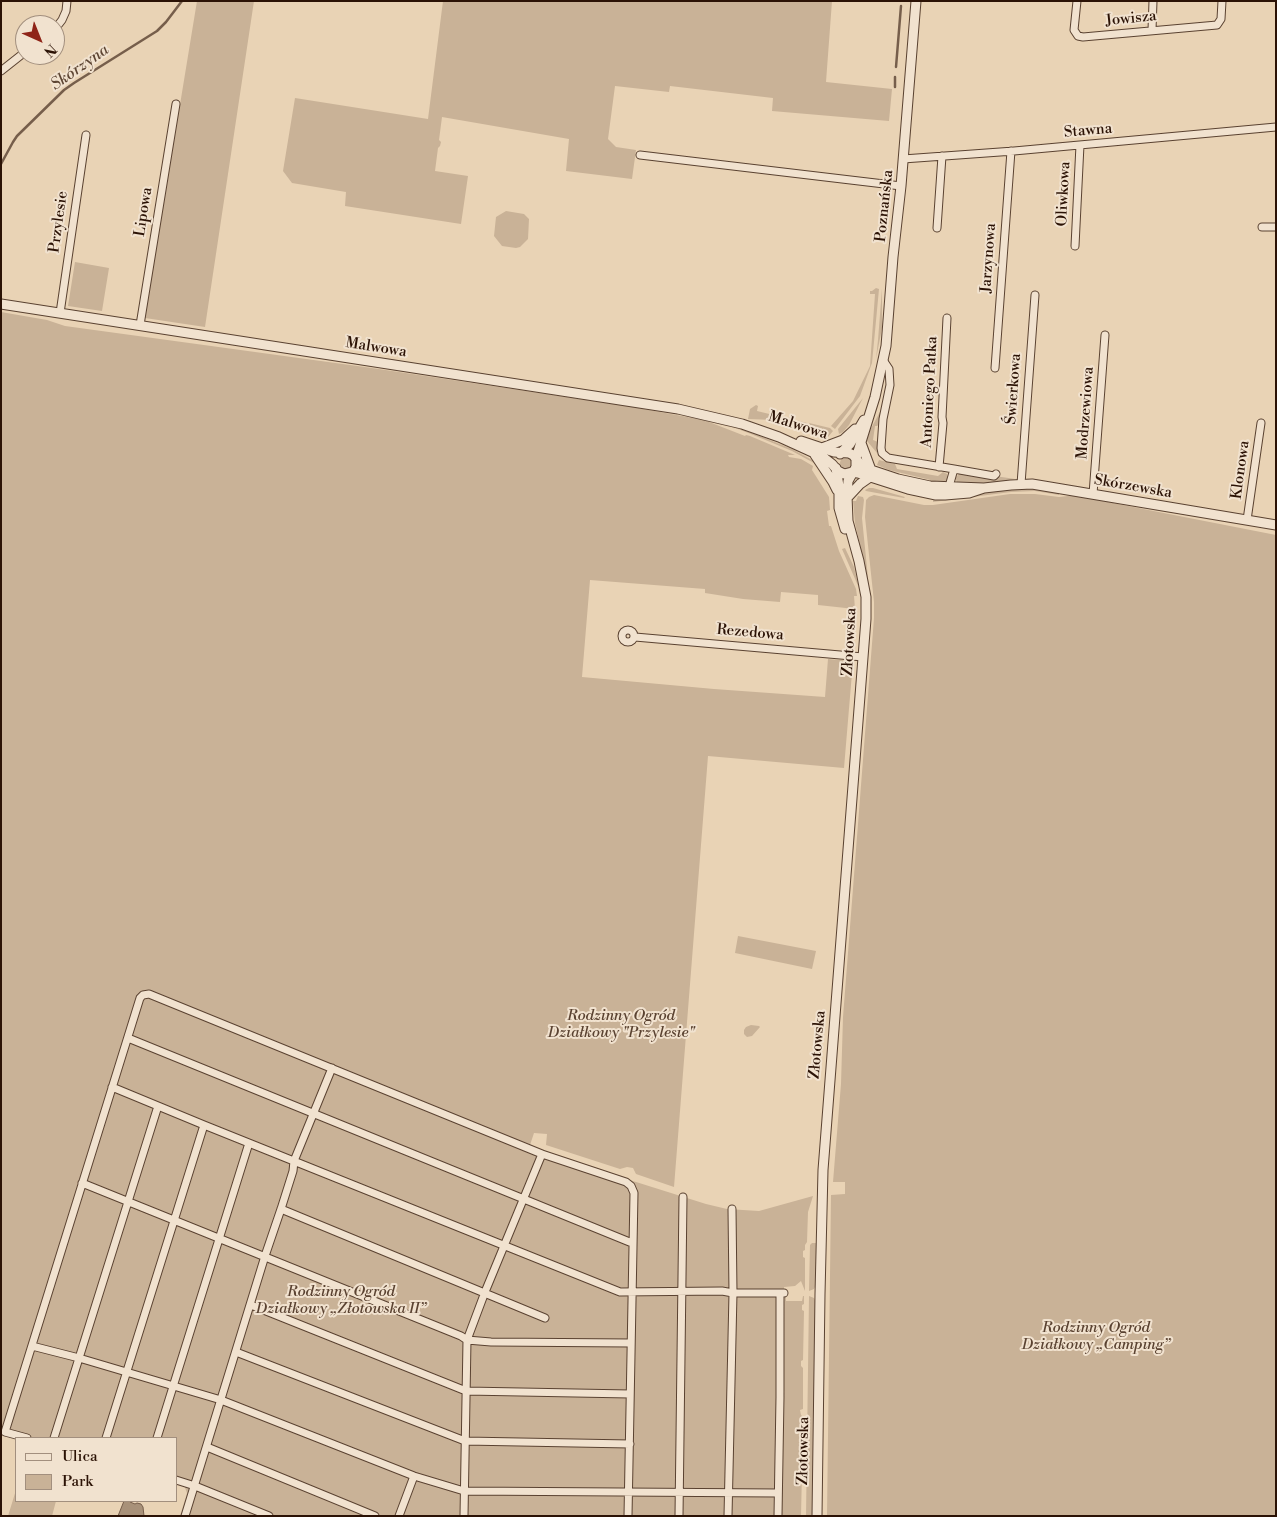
<!DOCTYPE html>
<html>
<head>
<meta charset="utf-8">
<style>
  body { margin:0 }
  #map { position:relative; width:1277px; height:1517px; overflow:hidden; background:#e9d3b5; font-family:"Libre Bodoni",serif }
  canvas { display:block }
  .frame { position:absolute; inset:0; border:2px solid #2b1205; pointer-events:none }
  .legend { position:absolute; left:15px; top:1437px; width:162px; height:65px; box-sizing:border-box; background:#f1e2cf; border:1px solid #a28f7e; margin:0; padding:6px 9px; list-style:none; font-size:15px; color:#2b1205 }
  .legend li { display:flex; align-items:center; gap:10px; height:25px }
  .legend b { width:25px; border:1px solid #a28f7e }
  .north { position:absolute; left:15px; top:15px; width:50px; height:50px; box-sizing:border-box; background:#f1e2cf; border:1px solid #a28f7e; border-radius:50%; rotate:136deg; font-size:14px; font-weight:700; line-height:20px; text-align:center; color:#2b1205 }
  .north::after { content:''; display:block; margin:auto; width:18px; height:22px; background:#8f2418; clip-path:polygon(50% 0,100% 100%,50% 72%,0 100%) }
</style>
</head>
<body>
<div id="map">
<canvas width="1277" height="1517"></canvas>
<div class="frame"></div>
<ul class="legend">
<li><b style="height:6px;background:#f1e2cf"></b>Ulica</li>
<li><b style="height:14px;background:#c9b297"></b>Park</li>
</ul>
<div class="north">N</div>
</div>
<script>
const g = document.querySelector('canvas').getContext('2d');
g.lineJoin = 'round';
function paint(path, color) {
  g.fillStyle = color;
  g.fill(path, 'evenodd');
}
function shape(rows) {
  const path = new Path2D();
  for (const r of rows) {
    if (r.length === 3) {
      path.moveTo(r[0] + r[2], r[1]);
      path.arc(r[0], r[1], r[2], 0, 2 * Math.PI);
      continue;
    }
    path.moveTo(r[0], r[1]);
    for (let i = 2; i < r.length; i += 2) path.lineTo(r[i], r[i + 1]);
  }
  return path;
}
function stroke(path, color, width, dash) {
  g.strokeStyle = color;
  g.lineWidth = width;
  g.lineCap = dash ? 'butt' : 'round';
  g.setLineDash(dash || []);
  g.stroke(path);
}
function drawText(font, color, halo, rows, align = 'center') {
  g.font = font + ' "Libre Bodoni",serif';
  g.lineWidth = 4;
  g.setLineDash([]);
  g.textBaseline = 'middle';
  g.strokeStyle = halo;
  g.fillStyle = color;
  for (const [text, x, y, turn = 0] of rows) {
    g.save();
    g.translate(x, y);
    g.rotate((+turn || 0) * Math.PI / 180);
    g.textAlign = isNaN(turn) ? turn : align;
    if (halo) g.strokeText(text, 0, 0);
    g.fillText(text, 0, 0);
    g.restore();
  }
}
paint(shape([
  [197,1,254,1,205,327,145,318],
  [443,1,832,1,826,82,892,89,889,121,772,111,773,98,670,86,669,92,615,86,608,139,616,147,636,150,632,179,566,171,569,139,442,117,439,140,441,142,440,146,438,148,435,171,468,176,461,224,345,206,346,192,292,183,283,171,295,98,428,119],
  [506,211,524,214,529,219,528,239,520,247,516,248,502,246,494,236,496,217],
  [75,262,109,268,102,311,68,306],
  [876,288,879,289,872,363,860,396,835,429,831,426,853,401,870,366,875,294,870,294,870,291,872,291],
  [882,289,882,328,876,359,878,340],
  [1,312,47,320,65,326,372,368,627,406,704,420,745,436,746,435,750,436,795,455,788,455,789,457,801,459,813,466,812,470,829,497,830,510,827,511,829,526,831,526,839,551,856,589,857,596,854,596,855,609,818,605,818,595,781,592,780,602,743,599,705,593,705,589,590,580,582,677,714,689,825,697,828,659,853,661,844,768,708,756,674,1187,636,1174,633,1168,627,1167,620,1169,546,1145,547,1134,534,1133,530,1145,562,1158,617,1176,706,1204,727,1209,759,1211,813,1196,808,1212,807,1242,805,1245,805,1250,803,1251,803,1257,805,1258,805,1291,801,1281,795,1286,784,1287,784,1295,786,1296,786,1301,802,1301,803,1296,804,1296,804,1304,802,1305,802,1310,804,1311,803,1360,801,1361,801,1366,803,1368,803,1409,800,1410,801,1415,802,1416,802,1464,800,1465,799,1470,802,1471,801,1516,180,1516,187,1493,184,1485,176,1483,176,1438,17,1438,1,1434],
  [863,398,849,425,843,432,839,434,838,429],
  [756,405,758,406,757,411,794,420,792,426,774,420,748,419,750,409],
  [881,410,882,411,880,424,877,426,875,426,873,440,878,442,877,453,867,441,869,432],
  [795,420,807,423,813,434,794,427],
  [809,423,830,428,833,431,828,437,822,438,815,435],
  [730,426,755,434,792,449,814,461,814,463,792,451,751,434],
  [846,463,6],
  [879,460,895,464,897,469,938,476,943,472,947,474,948,479,946,482,943,483,889,470,877,465],
  [960,473,995,476,1015,479,980,485,958,484,955,478],
  [869,488,873,488,905,497,904,498,866,491,865,490],
  [1010,489,1035,489,1059,493,1059,495,1035,491,1011,492,933,502,933,500],
  [1010,494,1035,494,1059,497,1076,495,1077,496,1276,535,1276,1516,827,1516,831,1195,845,1194,845,1182,833,1182,841,1084,843,1017,874,618,874,602,865,517,866,500,869,497,874,495,924,505,933,505],
  [858,496,863,497,864,500,862,518,869,588,860,545,855,523,853,501,856,501],
  [845,548,854,567,859,588,842,549],
  [738,936,816,951,812,969,735,953],
  [751,1025,759,1026,760,1027,752,1036,747,1037,744,1034,744,1030,746,1027],
  [812,1243,817,1243,816,1285,814,1289,809,1291,810,1245],
  [809,1296,814,1298,816,1302,813,1516,806,1516],
  [16,1490,16,1501,56,1501,52,1516,8,1516]
]), '#c9b297');
const water = shape([
  [124,1501,129,1501,130,1502,135,1504,137,1503,141,1504,143,1507,144,1516,118,1516,124,1501]
]);
paint(water, '#a89179');
stroke(water, '#765e4b', 1);
stroke(shape([
  [896,67,901,6],
  [895,87,895,77],
  [1,164,13,142,17,136,64,90,74,83,157,31,166,22,182,1]
]), '#765e4b', 2.5);
const minor = shape([
  [1077,1,1074,30,1078,36,1083,37,1217,25,1221,19,1222,1],
  [55,29,62,20,66,11,67,1],
  [1152,30,1153,1],
  [1,71,25,52],
  [640,155,901,186],
  [903,159,1014,151,1276,127],
  [1262,227,1276,227],
  [937,228,942,156],
  [1075,246,1080,145],
  [60,313,86,135],
  [140,325,176,104],
  [883,360,889,369,890,385,883,419,881,448,882,453,888,458,954,469],
  [995,368,1011,151],
  [939,467,943,423,942,417,947,318],
  [1021,484,1035,295],
  [948,490,954,469,994,476,996,474],
  [1093,494,1105,335],
  [1247,520,1261,423],
  [628,636,6],
  [635,637,863,657],
  [128,1038,632,1243],
  [112,1087,204,1125,620,1292,722,1291,733,1293,784,1293],
  [82,1183,461,1336,467,1340,491,1342,631,1343],
  [281,1209,545,1318],
  [251,1305,466,1391,630,1394],
  [32,1346,79,1358,221,1400,414,1476,464,1491,778,1493],
  [236,1352,465,1441,630,1444],
  [27,1438,5,1432,140,998,143,995,149,994,542,1154,626,1182,631,1186,634,1193,628,1516],
  [54,1438,158,1106],
  [106,1438,204,1125],
  [157,1438,249,1143],
  [207,1447,375,1516],
  [176,1480,195,1486,269,1516],
  [185,1516,265,1256,281,1209,293,1171,294,1161,332,1068],
  [399,1516,414,1476],
  [464,1516,467,1340,485,1292,542,1154],
  [679,1516,683,1197],
  [728,1516,733,1293,732,1209],
  [778,1516,780,1397,780,1293]
]);
const tertiary = shape([
  [1,304,678,409,742,424,779,437,823,457,832,464,838,471,844,474,852,472,858,473,908,489,936,495,945,495,969,493,984,488],
  [801,441,834,452,849,453,853,455,861,465,871,470,898,479,930,486,984,488,1011,485,1032,484,1276,525],
  [861,443,871,470],
  [822,448,843,440,855,429],
  [840,454,850,444,864,420],
  [815,455,833,482,837,490],
  [836,468,839,486,839,508,845,529],
  [847,498,860,484,870,477],
  [817,1516,820,1294,823,1170,866,619,866,597,859,561,848,521,847,496,848,481,856,467,856,458,875,397,886,346,893,257,901,186,916,1]
]);
stroke(minor, '#5a4231', 9);
stroke(tertiary, '#5a4231', 11);
stroke(minor, '#f1e2cf', 7);
stroke(tertiary, '#f1e2cf', 9);
drawText('15px', '#2b1205', '#f1e2cf', [
  ["Jowisza",1131,19,-6],
  ["Stawna",1088,131,-5],
  ["Oliwkowa",1064,194,-87],
  ["Poznańska",885,206,-84],
  ["Lipowa",144,212,-81],
  ["Przylesie",59,222,-82],
  ["Jarzynowa",989,258,-86],
  ["Malwowa",376,348,9],
  ["Świerkowa",1014,389,-86],
  ["Antoniego Patka",930,392,-87],
  ["Modrzewiowa",1086,413,-86],
  ["Malwowa",798,426,18],
  ["Klonowa",1241,470,-82],
  ["Skórzewska",1133,487,10],
  ["Rezedowa",750,633,5],
  ["Złotowska",850,642,-87],
  ["Złotowska",818,1045,-85],
  ["Złotowska",804,1451,-89]
]);
drawText('italic 15px', '#5a4231', '#f1e2cf', [
  ["Rodzinny Ogród",621,1016],
  ["Działkowy \"Przylesie\"",621,1033],
  ["Rodzinny Ogród",341,1292],
  ["Działkowy „Złotowska II”",341,1309],
  ["Rodzinny Ogród",1096,1328],
  ["Działkowy „Camping”",1096,1345]
]);
drawText('italic 16px', '#5d4533', '#f1e2cf', [
  ["Skórzyna",80,68,-35]
]);
</script>
</body>
</html>
